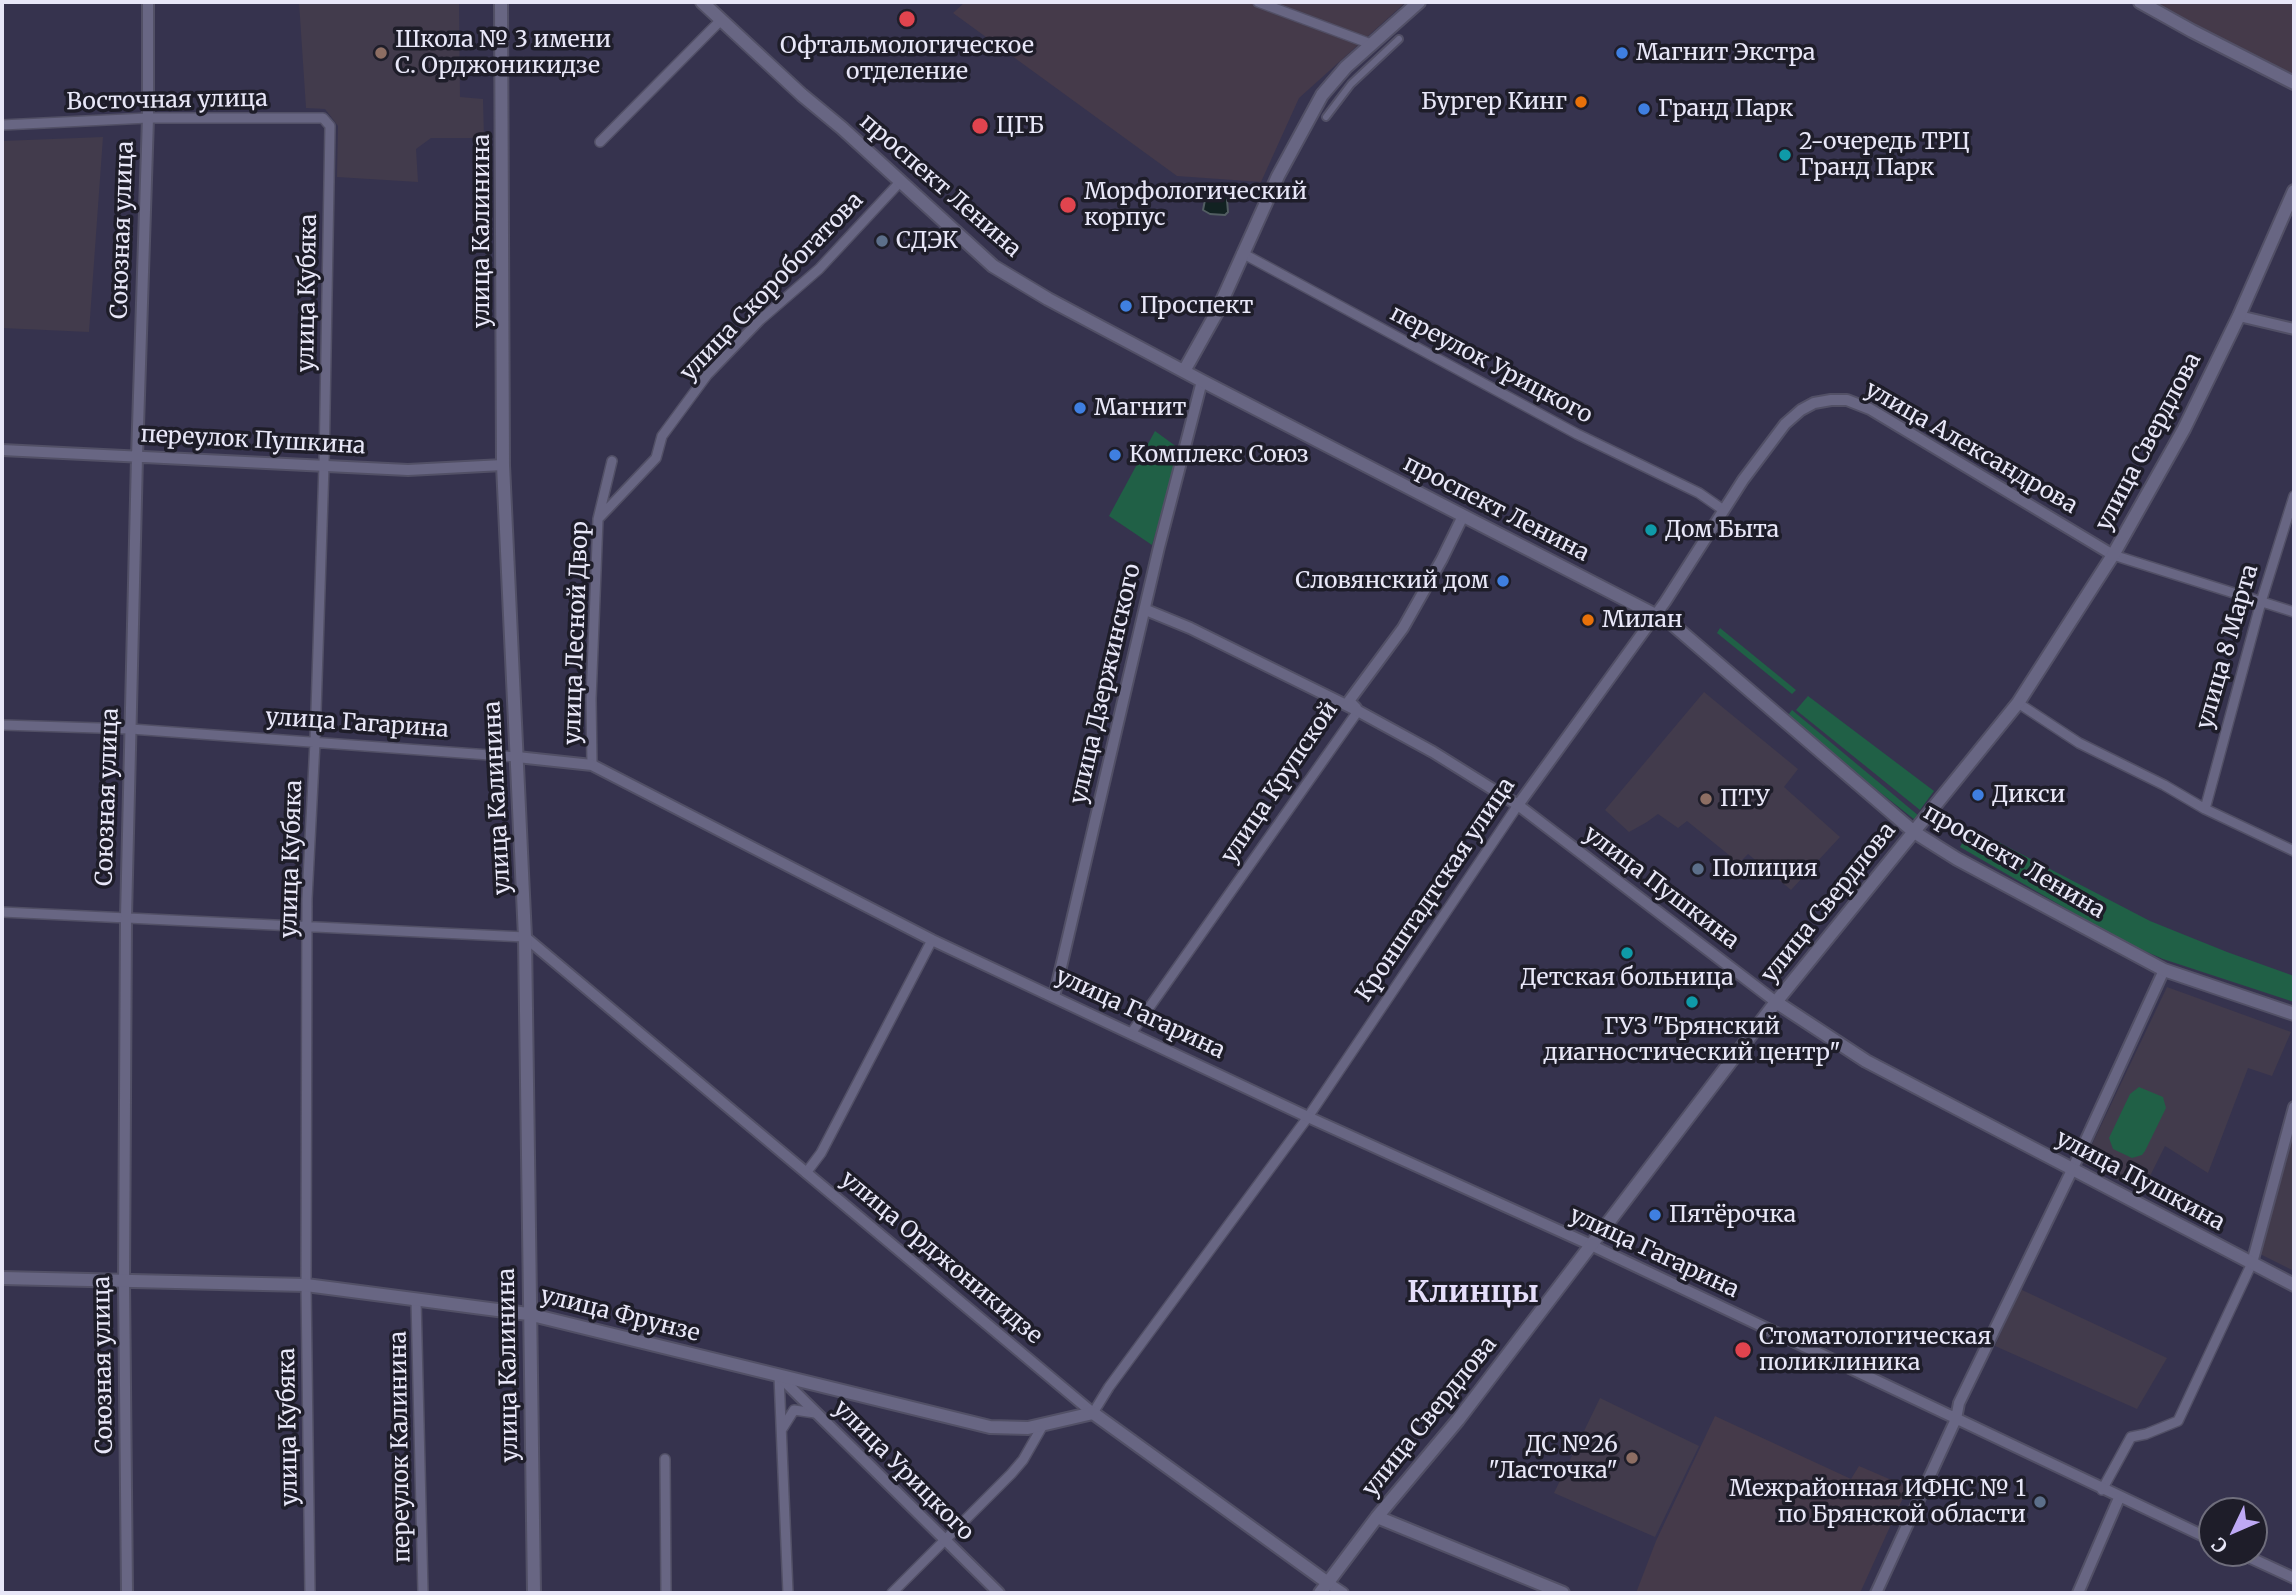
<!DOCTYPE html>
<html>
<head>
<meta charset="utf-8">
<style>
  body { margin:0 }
  #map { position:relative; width:2296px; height:1595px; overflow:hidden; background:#36334e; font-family:Merriweather,serif }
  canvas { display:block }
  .frame { position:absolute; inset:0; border:4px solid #e8e7f8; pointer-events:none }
  .north { position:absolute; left:2198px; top:1497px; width:70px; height:70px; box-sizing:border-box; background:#1e1d29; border:2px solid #6f6e7c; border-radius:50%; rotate:226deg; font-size:19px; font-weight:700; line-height:28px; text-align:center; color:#e8e7f8 }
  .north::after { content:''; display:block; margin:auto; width:24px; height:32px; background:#bea9f5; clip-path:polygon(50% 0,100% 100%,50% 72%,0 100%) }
</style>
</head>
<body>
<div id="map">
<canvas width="2296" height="1595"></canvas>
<div class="frame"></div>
<div class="north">С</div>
</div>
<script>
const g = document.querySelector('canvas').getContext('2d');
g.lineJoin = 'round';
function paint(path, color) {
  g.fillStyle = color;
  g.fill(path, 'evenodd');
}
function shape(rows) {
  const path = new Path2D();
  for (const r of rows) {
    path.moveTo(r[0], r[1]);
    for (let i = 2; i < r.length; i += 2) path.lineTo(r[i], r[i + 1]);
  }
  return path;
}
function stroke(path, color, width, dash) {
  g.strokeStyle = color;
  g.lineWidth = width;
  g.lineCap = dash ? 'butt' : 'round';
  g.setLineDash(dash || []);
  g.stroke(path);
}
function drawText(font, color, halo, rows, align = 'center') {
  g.font = font + ' Merriweather,serif';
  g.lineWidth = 7;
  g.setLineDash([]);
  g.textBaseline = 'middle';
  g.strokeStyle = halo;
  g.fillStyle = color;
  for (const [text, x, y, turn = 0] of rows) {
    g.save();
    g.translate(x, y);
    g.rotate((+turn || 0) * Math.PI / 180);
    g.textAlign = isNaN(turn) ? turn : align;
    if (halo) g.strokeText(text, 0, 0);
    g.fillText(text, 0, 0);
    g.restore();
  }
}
paint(shape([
  [965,2,1406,2,1299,98,1261,182,1177,176,953,13],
  [2150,2,2294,2,2294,74,2244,53],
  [1715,1416,1851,1479,1859,1466,1908,1487,1860,1593,1636,1593,1656,1541]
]), '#453a4a');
paint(shape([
  [299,2,459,2,460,97,483,99,484,138,431,138,416,149,418,182,337,177,338,126,325,109,306,108],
  [103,137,89,332,2,328,2,141],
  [1704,692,1798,769,1784,787,1840,837,1791,890,1748,854,1732,870,1726,865,1729,855,1687,821,1678,828,1658,814,1647,822,1629,832,1605,810],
  [2167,987,2291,1032,2272,1076,2248,1068,2208,1173,2165,1146,2142,1192,2083,1163],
  [2294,1133,2294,1271,2254,1251],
  [2020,1289,2167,1358,2137,1409,1995,1346],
  [1600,1398,1699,1446,1655,1537,1554,1493]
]), '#423b4c');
paint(shape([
  [1155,431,1181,450,1152,545,1109,516],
  [1720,628,1796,690,1792,694,1717,633],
  [1808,696,1934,791,1920,810,1796,710],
  [1792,710,1919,816,1915,820,1786,718],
  [1975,830,2150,921,2227,952,2294,976,2294,1002,2163,959,2122,941,1960,847,1966,836],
  [2139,1087,2163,1097,2166,1108,2145,1151,2142,1155,2132,1158,2113,1149,2109,1138,2130,1094]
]), '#206046');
const water = shape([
  [1207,185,1214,188,1219,196,1224,195,1227,192,1230,193,1230,197,1227,200,1228,212,1225,215,1210,214,1203,210,1205,200,1202,194,1207,185]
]);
paint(water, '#122222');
stroke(water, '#525d62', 2);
const pedestrian = shape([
  [1326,117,1351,84,1399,39]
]);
const minor = shape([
  [1258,2,1371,44],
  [2,125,148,118,323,118,330,126,324,465,315,742,307,899,306,1285,310,1593],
  [600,142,721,20],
  [1242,253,1577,434,1699,493,1722,509],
  [598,519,656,458,662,436,707,375,760,320,819,269,900,182],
  [2113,555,2294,612],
  [2018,703,2079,743,2164,785,2205,809,2294,851],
  [2,725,131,729,517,757],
  [592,765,591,699,598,519,612,461],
  [2205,809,2261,602,2294,496],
  [2,912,525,937],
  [1132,1032,1358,711],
  [806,1173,821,1153,932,940],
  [416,1299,423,1593],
  [779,1376,788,1593],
  [1093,1413,1109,1387,1308,1117,1518,805],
  [782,1429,794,1410,815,1413],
  [665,1459,666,1593],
  [2102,1490,2131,1437,2146,1434,2178,1421,2252,1263],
  [892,1593,1011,1474,1023,1460,1043,1425]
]);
const tertiary = shape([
  [2239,316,2294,329],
  [2,450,408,470,503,465],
  [1146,610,1190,628,1358,711,1433,752,1518,805,1776,1002],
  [1356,708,1349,701,1403,628,1442,559,1463,516],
  [517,757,592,765,932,940,1308,1117,1591,1245,2212,1540],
  [1518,805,1665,602,1743,480,1785,424,1801,410,1814,403,1831,400,1847,400,1870,409,2113,555],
  [525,937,1093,1413],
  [1054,997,1159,547,1202,381],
  [2252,1263,2294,1107],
  [779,1376,999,1593],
  [2240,1553,2294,1578],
  [1328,1583,1343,1593],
  [127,1593,124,1282,126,917,137,457,148,118,148,2],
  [1876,1593,1956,1419,1959,1403,2073,1168,2164,970],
  [2078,1593,2119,1498]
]);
const secondary = shape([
  [501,2,503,465,525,937,534,1593],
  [702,2,802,95,842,128,993,266,1048,299,1202,381,1671,623,1914,832,1957,859,2164,970,2294,1014],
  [2140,2,2192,31,2294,83],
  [1184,371,1217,312,1278,176,1322,95,1346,67,1419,2],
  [1776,1002,1866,1061,2294,1285],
  [2,1278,306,1285,528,1314,990,1427,1028,1428,1093,1413,1328,1583],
  [1377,1517,1563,1593],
  [1320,1593,1377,1517,1458,1420,1776,1002,2018,703,2113,555,2184,429,2239,316,2294,191]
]);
stroke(pedestrian, '#525066', 10);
stroke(minor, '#525066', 12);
stroke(tertiary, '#525066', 14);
stroke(secondary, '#525066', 16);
stroke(pedestrian, '#686683', 6);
stroke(minor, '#686683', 9);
stroke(tertiary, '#686683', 10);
stroke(secondary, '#686683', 12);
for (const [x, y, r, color] of [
  [907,19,9,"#e0444e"],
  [381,53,7,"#8d6e63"],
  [1622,53,7,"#3f7fe0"],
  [1581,102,7,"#e8710a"],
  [1644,109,7,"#3f7fe0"],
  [980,126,9,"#e0444e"],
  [1785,155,7,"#0f9aa8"],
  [1068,205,9,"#e0444e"],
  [882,241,7,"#5c6f8a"],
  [1126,306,7,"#3f7fe0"],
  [1080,408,7,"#3f7fe0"],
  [1115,455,7,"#3f7fe0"],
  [1651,530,7,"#0f9aa8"],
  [1503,581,7,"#3f7fe0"],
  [1588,620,7,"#e8710a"],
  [1978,795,7,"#3f7fe0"],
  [1706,799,7,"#8d6e63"],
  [1698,869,7,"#5c6f8a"],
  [1627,953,7,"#0f9aa8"],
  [1692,1002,7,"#0f9aa8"],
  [1655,1215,7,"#3f7fe0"],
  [1743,1350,9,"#e0444e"],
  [1632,1458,7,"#8d6e63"],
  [2040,1502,7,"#5c6f8a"]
]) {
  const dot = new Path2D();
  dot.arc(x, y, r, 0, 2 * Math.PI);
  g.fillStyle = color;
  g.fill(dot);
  stroke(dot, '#1e1d29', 2.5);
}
drawText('23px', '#e8e7f8', '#1e1d29', [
  ["Школа № 3 имени",395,40],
  ["С. Орджоникидзе",395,66],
  ["Офтальмологическое",907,46,"center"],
  ["отделение",907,72,"center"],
  ["Магнит Экстра",1636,53],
  ["Бургер Кинг",1567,102,"right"],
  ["Гранд Парк",1658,109],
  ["ЦГБ",996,126],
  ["2-очередь ТРЦ",1799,142],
  ["Гранд Парк",1799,168],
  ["Морфологический",1084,192],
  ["корпус",1084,218],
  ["СДЭК",896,241],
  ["Проспект",1140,306],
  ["Магнит",1094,408],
  ["Комплекс Союз",1129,455],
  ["Дом Быта",1665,530],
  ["Словянский дом",1489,581,"right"],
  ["Милан",1602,620],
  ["Дикси",1992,795],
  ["ПТУ",1720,799],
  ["Полиция",1712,869],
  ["Детская больница",1627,978,"center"],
  ["ГУЗ \"Брянский",1692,1027,"center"],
  ["диагностический центр\"",1692,1053,"center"],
  ["Пятёрочка",1669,1215],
  ["Стоматологическая",1759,1337],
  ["поликлиника",1759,1363],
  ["ДС №26",1618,1445,"right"],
  ["\"Ласточка\"",1618,1471,"right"],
  ["Межрайонная ИФНС № 1",2026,1489,"right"],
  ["по Брянской области",2026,1515,"right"]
], 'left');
drawText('23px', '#e8e7f8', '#1e1d29', [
  ["Восточная улица",167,101,-1],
  ["проспект Ленина",940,186,41],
  ["Союзная улица",123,230,-88],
  ["улица Калинина",482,231,-90],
  ["улица Скоробогатова",772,287,-46],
  ["улица Кубяка",308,293,-89],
  ["переулок Урицкого",1491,365,28],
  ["переулок Пушкина",253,441,3],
  ["улица Свердлова",2149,442,-62],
  ["улица Александрова",1971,448,30],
  ["проспект Ленина",1496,509,27],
  ["улица Лесной Двор",577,633,-88],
  ["улица 8 Марта",2228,647,-74],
  ["улица Дзержинского",1106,684,-77],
  ["улица Гагарина",357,724,4],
  ["улица Крупской",1280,783,-56],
  ["Союзная улица",108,797,-88],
  ["улица Калинина",498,798,-93],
  ["улица Кубяка",292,859,-88],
  ["проспект Ленина",2014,862,30],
  ["улица Пушкина",1661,888,37],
  ["Кронштадтская улица",1436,890,-56],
  ["улица Свердлова",1829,903,-51],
  ["улица Гагарина",1140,1014,25],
  ["улица Пушкина",2140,1181,28],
  ["улица Гагарина",1654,1253,25],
  ["улица Орджоникидзе",941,1258,40],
  ["улица Фрунзе",620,1315,14],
  ["Союзная улица",104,1365,-91],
  ["улица Калинина",509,1365,-91],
  ["улица Свердлова",1430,1417,-51],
  ["улица Кубяка",289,1427,-91],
  ["переулок Калинина",401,1447,-91],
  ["улица Урицкого",903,1471,45]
]);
drawText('bold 30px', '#e5defb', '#1e1d29', [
  ["Клинцы",1473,1294]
]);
</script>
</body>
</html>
